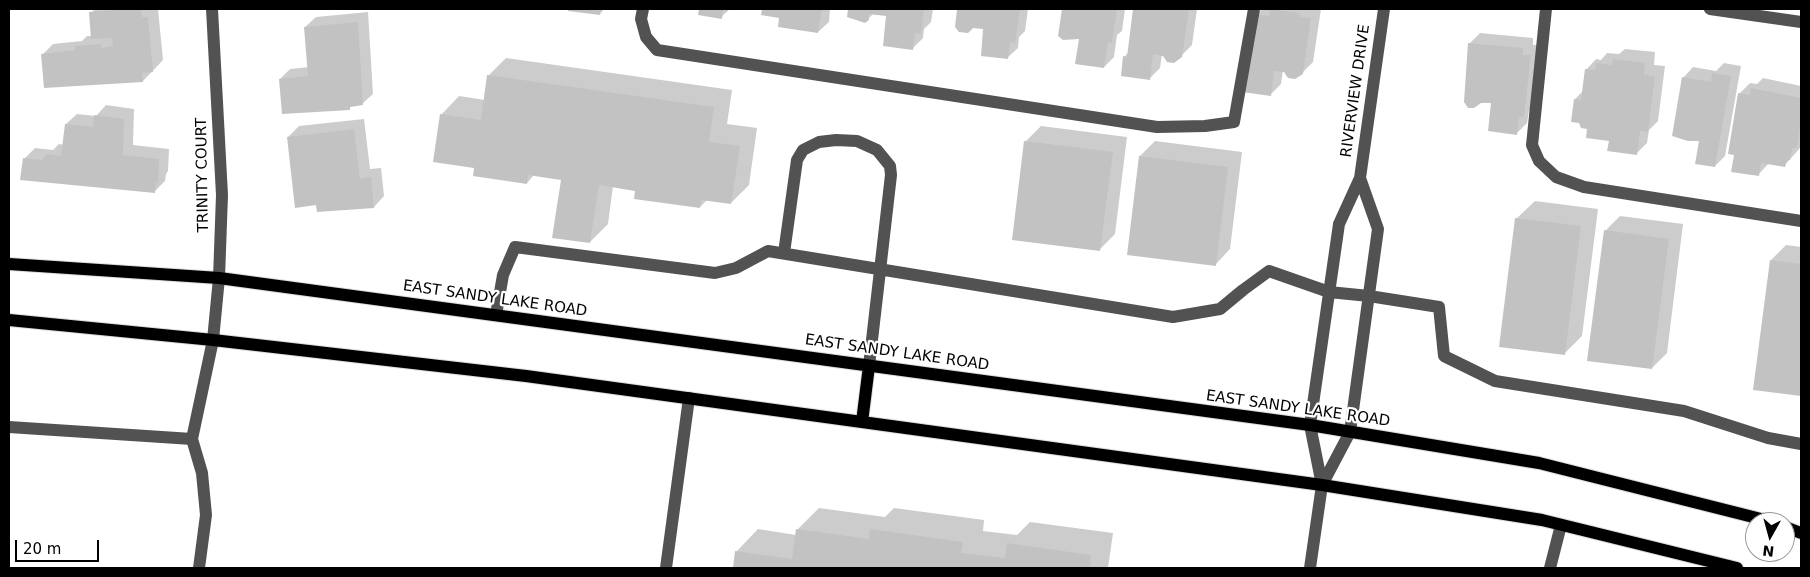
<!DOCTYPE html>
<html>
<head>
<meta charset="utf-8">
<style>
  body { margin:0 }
  #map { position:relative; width:1810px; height:577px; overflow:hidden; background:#fff; font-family:"DejaVu Sans",sans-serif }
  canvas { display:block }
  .frame { position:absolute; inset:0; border:10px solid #000; pointer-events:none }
  .north { position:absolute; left:1745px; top:512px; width:50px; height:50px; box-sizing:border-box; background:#fff; border:1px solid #999; border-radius:50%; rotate:187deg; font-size:14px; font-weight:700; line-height:20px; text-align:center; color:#000 }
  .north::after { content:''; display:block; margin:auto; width:18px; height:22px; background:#000; clip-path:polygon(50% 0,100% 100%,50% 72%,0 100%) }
  .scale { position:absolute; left:15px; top:540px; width:84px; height:22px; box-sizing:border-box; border:2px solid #000; border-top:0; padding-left:6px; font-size:15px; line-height:18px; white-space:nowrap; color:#000; -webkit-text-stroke:4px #fff; paint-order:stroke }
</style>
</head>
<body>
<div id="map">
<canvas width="1810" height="577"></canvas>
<div class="frame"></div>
<div class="north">N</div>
<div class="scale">20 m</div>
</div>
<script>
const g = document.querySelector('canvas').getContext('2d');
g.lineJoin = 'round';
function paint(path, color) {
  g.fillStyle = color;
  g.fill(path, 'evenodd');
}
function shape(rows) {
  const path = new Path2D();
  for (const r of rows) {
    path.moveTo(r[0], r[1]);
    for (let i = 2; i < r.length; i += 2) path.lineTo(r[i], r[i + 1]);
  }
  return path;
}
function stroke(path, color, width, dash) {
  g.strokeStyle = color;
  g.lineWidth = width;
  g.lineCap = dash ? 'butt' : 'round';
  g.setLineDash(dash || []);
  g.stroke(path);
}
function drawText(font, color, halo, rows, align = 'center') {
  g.font = font + ' "DejaVu Sans",sans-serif';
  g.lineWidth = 4.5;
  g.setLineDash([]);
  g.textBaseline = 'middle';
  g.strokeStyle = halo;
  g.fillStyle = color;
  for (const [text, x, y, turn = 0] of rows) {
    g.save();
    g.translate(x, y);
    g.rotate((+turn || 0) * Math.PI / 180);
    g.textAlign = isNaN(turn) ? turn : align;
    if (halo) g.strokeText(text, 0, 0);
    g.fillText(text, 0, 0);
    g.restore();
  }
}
paint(shape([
  [95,9,158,9,163,60,143,81,43,54,53,44,82,41,87,36,92,36,91,13],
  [569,9,604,9,600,14],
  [700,9,730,9,721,17,700,14],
  [763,9,830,9,829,22,818,32,781,17,762,14],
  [849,9,933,9,931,22,924,29,923,38,912,49,888,15,873,14,868,19,848,16],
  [958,9,1028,9,1025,31,1019,37,1018,48,1007,58,985,28,957,26],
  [1064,9,1125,9,1122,31,1117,35,1114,57,1104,67,1080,38,1060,35],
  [1134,9,1197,9,1192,45,1181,56,1162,54,1160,68,1150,78,1124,57,1129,52],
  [1262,9,1321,9,1313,62,1302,73,1283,70,1281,84,1270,95,1256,15],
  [368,12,373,94,362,104,352,105,349,108,280,79,290,69,309,67,305,27,316,17],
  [1480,33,1533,38,1533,45,1541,45,1534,105,1529,111,1527,123,1517,133,1493,102,1470,43],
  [1625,49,1655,52,1654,65,1665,66,1658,121,1649,130,1647,143,1637,153,1589,128,1575,99,1583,91,1586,70,1596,59,1601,60,1607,53,1619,54],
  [506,58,732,90,727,124,757,128,749,185,731,203,707,200,700,207,637,190,613,186,608,224,590,242,562,179,534,175,527,183,476,166,441,115,459,96,485,100,488,76],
  [1724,63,1741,66,1725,156,1715,166,1701,139,1683,78,1693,67,1716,71],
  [1763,78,1801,86,1801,142,1800,148,1785,165,1769,163,1758,175,1739,94,1750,83,1757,84],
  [106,105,134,109,133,145,169,149,168,171,166,174,165,181,154,192,24,159,35,148,53,150,59,144,64,145,66,124,77,114,96,116],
  [364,119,370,169,381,168,384,196,374,207,317,204,288,137,299,126],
  [1041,126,1127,137,1115,234,1100,249,1026,141],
  [1155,141,1242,152,1230,249,1216,264,1140,156],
  [1535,201,1598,209,1582,336,1564,354,1516,219],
  [1620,216,1683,224,1667,353,1652,368,1605,231],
  [1786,245,1801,247,1801,395,1754,389,1771,260],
  [819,508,885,517,894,508,984,520,983,531,1017,535,1030,522,1113,533,1108,568,734,568,736,552,758,529,796,535,797,530]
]), '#0003');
paint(shape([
  [127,9,141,9,142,17,148,17,153,72,142,73,143,82,44,88,41,54,75,50,75,46,101,44,101,48,113,46,112,38,91,39,89,12],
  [568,9,601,9,600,15,568,11],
  [699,9,723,9,722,19,698,15],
  [762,9,822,9,818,33,778,27,779,18,761,15],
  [848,9,924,9,921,34,915,33,913,50,883,46,886,16,869,14,869,20,865,23,847,17],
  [957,9,1020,9,1015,43,1010,42,1008,59,981,56,983,29,973,28,968,33,959,32,955,27],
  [1062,9,1117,9,1112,43,1108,42,1104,68,1075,64,1079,39,1063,40,1058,36],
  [1133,9,1189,9,1182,57,1174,63,1167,62,1163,56,1153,54,1150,80,1121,76,1123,56,1127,57],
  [1270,9,1300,13,1299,17,1311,18,1303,74,1295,79,1288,78,1284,72,1274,71,1271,96,1242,92,1255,14,1269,16],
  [358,22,363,105,350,107,350,110,282,114,279,79,308,76,304,27],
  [1468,43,1523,48,1523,55,1531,55,1524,117,1519,117,1517,135,1488,131,1491,103,1481,103,1474,108,1468,108,1464,102],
  [1613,59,1645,63,1644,75,1655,76,1648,132,1640,131,1637,155,1607,151,1609,141,1586,138,1587,129,1581,128,1579,123,1571,122,1574,99,1581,100,1585,69,1595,70,1596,63,1612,65],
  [1712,73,1731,76,1715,167,1695,164,1699,141,1688,141,1672,136,1682,77,1711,82],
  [487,75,714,107,709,142,740,146,731,204,701,200,700,208,634,199,635,191,599,185,590,243,552,238,561,180,528,175,527,184,473,176,474,168,433,162,440,114,481,120],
  [1751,88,1801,98,1801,120,1797,148,1792,148,1790,160,1787,160,1785,167,1761,163,1759,176,1731,172,1734,155,1728,154,1738,93,1750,95],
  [94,115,124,119,123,155,159,159,158,183,156,182,155,193,20,180,23,158,42,160,47,154,61,156,65,124,93,127],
  [354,129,360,179,371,177,374,208,317,212,316,205,295,208,287,137],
  [1024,141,1113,152,1100,251,1012,240],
  [1139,156,1228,167,1216,266,1127,255],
  [1515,218,1581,226,1565,355,1499,347],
  [1604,230,1669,239,1652,369,1587,361],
  [1770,260,1801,264,1801,396,1753,390],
  [796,529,869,539,870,529,963,542,961,553,1005,558,1007,543,1091,555,1090,568,733,568,735,551,792,559]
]), '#c2c2c2');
const major = shape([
  [9,264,219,278,1310,425,1539,463,1773,522],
  [9,320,213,340,526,376,1322,485,1542,520,1737,568],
  [862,422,869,366],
  [1785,527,1801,533]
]);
stroke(major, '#dbdbdb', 14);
stroke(shape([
  [643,9,641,19,646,37,657,50,1157,127,1205,126,1234,122,1254,9],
  [1546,9,1532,145,1539,161,1556,177,1584,187,1801,221],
  [1710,9,1801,22],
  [784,253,797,160,803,150,819,142,836,140,857,141,877,150,890,166,891,175,869,366],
  [496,315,503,275,515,247,715,273,736,268,768,251,1173,317,1220,309,1243,290,1269,271,1329,292,1369,296,1439,307,1444,356,1495,381,1684,411,1768,438,1801,444],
  [9,427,192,439,213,340,219,278,222,195,212,9],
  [192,439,202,473,206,515,199,568],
  [1322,485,1310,425,1339,224,1360,178,1384,9],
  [666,568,689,398],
  [1310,568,1322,485,1350,432,1378,229,1360,178],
  [1550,568,1561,525]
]), '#525252', 12);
stroke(major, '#000', 12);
drawText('15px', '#000', '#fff', [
  ["RIVERVIEW DRIVE",1356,91,-82],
  ["TRINITY COURT",203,175,-91],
  ["EAST SANDY LAKE ROAD",495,299,8],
  ["EAST SANDY LAKE ROAD",897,353,8],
  ["EAST SANDY LAKE ROAD",1298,409,8]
]);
</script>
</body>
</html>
